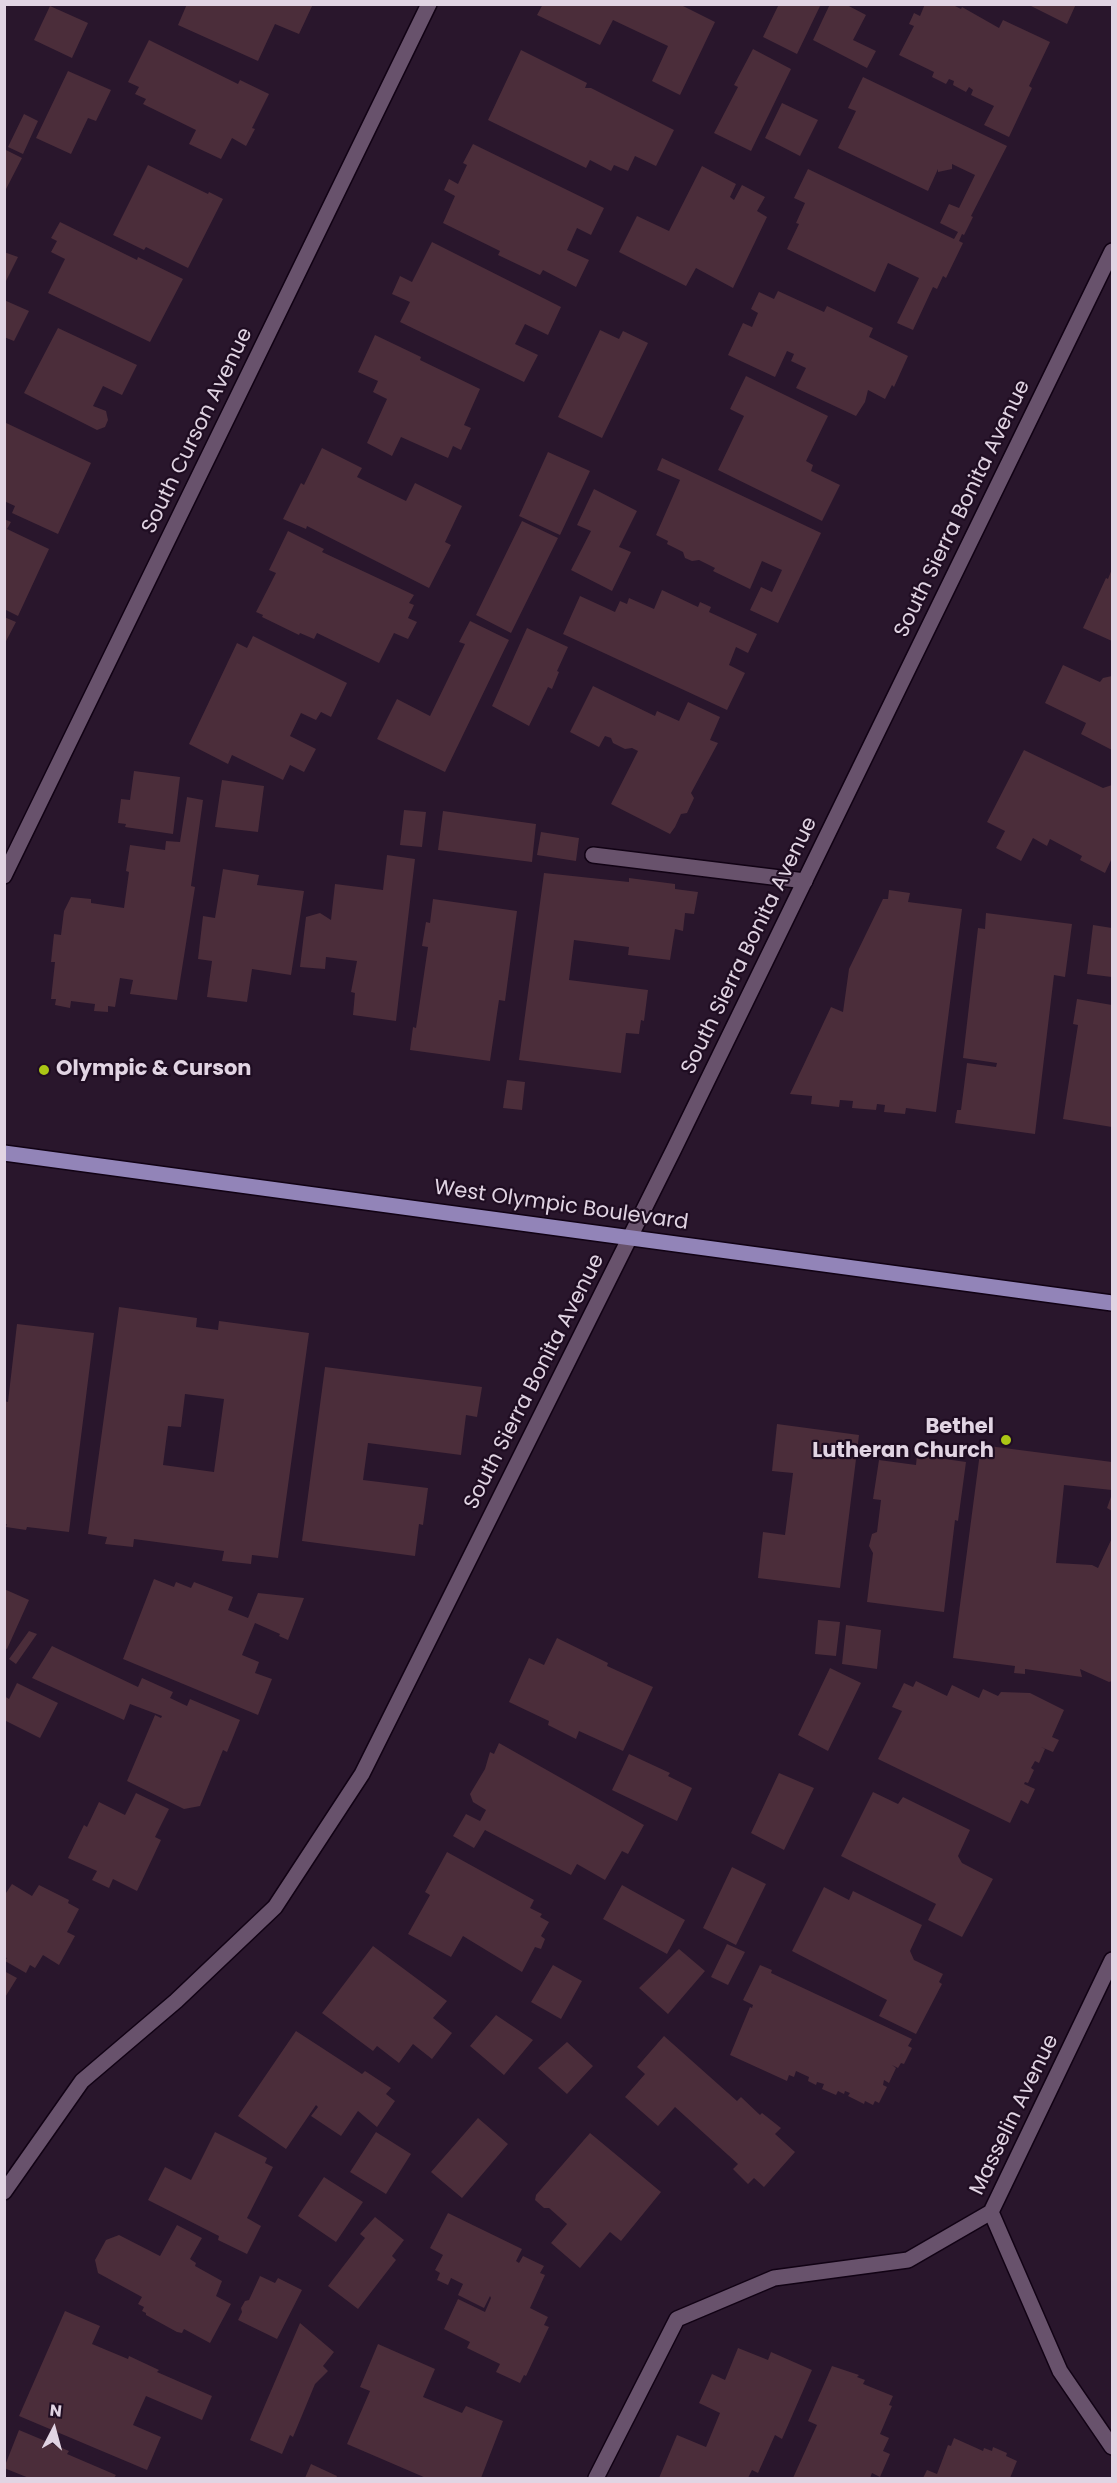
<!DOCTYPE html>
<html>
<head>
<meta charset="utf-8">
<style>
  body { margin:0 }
  #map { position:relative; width:1117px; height:2483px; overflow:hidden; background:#29162c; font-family:Poppins,sans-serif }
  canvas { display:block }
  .frame { position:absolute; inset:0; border:6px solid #e1d4e3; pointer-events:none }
  .north { position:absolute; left:24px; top:2399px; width:60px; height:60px; -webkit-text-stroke:4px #1f0d22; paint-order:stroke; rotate:6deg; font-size:16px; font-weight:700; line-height:24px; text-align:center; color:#e1d4e3 }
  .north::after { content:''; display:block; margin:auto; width:21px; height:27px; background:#e1d4e3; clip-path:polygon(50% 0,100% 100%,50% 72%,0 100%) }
</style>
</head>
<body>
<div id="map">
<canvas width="1117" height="2483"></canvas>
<div class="frame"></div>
<div class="north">N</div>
</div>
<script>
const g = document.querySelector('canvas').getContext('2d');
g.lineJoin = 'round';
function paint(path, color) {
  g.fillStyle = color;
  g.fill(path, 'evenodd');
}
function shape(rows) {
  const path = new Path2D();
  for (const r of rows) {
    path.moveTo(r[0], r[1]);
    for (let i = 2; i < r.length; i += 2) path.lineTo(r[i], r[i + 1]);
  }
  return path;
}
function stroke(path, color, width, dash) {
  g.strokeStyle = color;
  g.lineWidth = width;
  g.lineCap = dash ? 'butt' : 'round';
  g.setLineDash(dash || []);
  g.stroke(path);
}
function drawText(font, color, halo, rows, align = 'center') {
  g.font = font + ' Poppins,sans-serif';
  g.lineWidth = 4.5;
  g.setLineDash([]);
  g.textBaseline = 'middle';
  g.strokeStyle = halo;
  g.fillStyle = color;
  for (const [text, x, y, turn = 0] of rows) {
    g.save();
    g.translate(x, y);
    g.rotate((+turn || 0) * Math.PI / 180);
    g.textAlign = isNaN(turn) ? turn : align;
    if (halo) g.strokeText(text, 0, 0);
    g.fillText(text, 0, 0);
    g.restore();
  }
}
paint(shape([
  [187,4,313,4,299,34,275,24,258,61,178,25],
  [543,4,679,4,715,22,680,95,652,81,668,46,613,20,600,45,537,15],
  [779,4,821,4,797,54,763,37],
  [830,4,845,4,866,15,853,40,876,51,867,68,813,40],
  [925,4,951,4,961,9,962,7,999,28,1003,20,1050,42,1029,86,1032,88,1009,137,984,125,994,106,971,95,973,90,969,87,966,92,953,85,954,81,949,79,946,84,932,77,934,72,899,55,914,26,909,24,914,13,920,16],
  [1027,4,1076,4,1067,24],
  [50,6,88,23,72,58,34,40],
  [149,40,238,84,240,80,269,94,252,128,255,129,246,146,232,138,221,159,189,144,196,130,143,104,146,99,135,94,139,87,128,82],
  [753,49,791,69,751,151,714,133,738,87,734,85],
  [521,50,587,83,585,88,591,88,674,130,656,166,635,156,628,171,614,165,611,171,590,160,586,168,488,120],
  [68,71,111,90,96,121,88,118,71,154,36,138],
  [863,77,1007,146,971,216,973,217,964,235,962,234,959,241,963,243,946,278,943,276,937,289,933,287,913,330,897,323,919,278,888,263,875,292,787,249,799,224,796,223,805,203,794,198,808,169,954,239,958,232,940,223,949,204,959,208,975,175,952,164,952,169,938,172,938,169,928,191,838,148,856,111,848,108],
  [782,103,818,120,800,156,765,138],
  [24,114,38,121,23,154,8,147],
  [473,144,604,208,591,235,577,228,567,250,589,260,576,287,543,270,540,275,498,255,500,251,443,223,455,196,444,190,449,179,458,184,467,165,463,163],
  [4,149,22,158,4,193],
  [148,165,208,194,209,192,223,199,188,268,146,247,144,250,113,235],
  [702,166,736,184,730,197,734,200,742,185,765,197,757,211,767,217,733,288,696,268,686,286,619,252,637,216,669,231],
  [60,222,137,260,138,257,183,279,150,342,48,293,65,259,51,252,57,241,51,238],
  [432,242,561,307,548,335,525,324,515,344,538,355,524,382,400,322,410,302,392,294,400,276,412,282],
  [4,252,18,257,4,285],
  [778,291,824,312,827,306,873,328,869,337,908,356,894,387,892,385,885,399,868,390,865,402,856,416,796,388,806,368,791,361,794,354,787,351,775,377,728,355,743,323,752,327,758,313,751,309,759,292,774,299],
  [4,300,29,311,14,341,4,337],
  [58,328,137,365,122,395,103,386,93,406,106,411,108,420,105,427,97,430,24,393],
  [600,330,619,339,623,331,648,343,602,438,558,417],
  [375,335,421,357,420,360,480,389,464,425,471,428,461,450,453,446,448,458,401,437,392,456,367,443,387,399,373,392,378,381,358,372],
  [746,376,828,416,806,461,813,465,811,471,840,485,822,521,718,470,744,416,730,409],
  [4,422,91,463,58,534,12,513,15,506,4,501],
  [322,448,362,468,357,477,406,501,415,483,462,506,445,542,451,545,429,588,307,526,306,529,283,519,301,483,304,485],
  [548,452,590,471,560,535,519,516],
  [662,458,821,533,778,623,750,610,761,587,772,592,782,570,762,561,750,589,713,571,715,568,699,560,692,561,685,558,683,552,667,544,668,541,656,535,680,480,657,470],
  [594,489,637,511,619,547,631,552,612,591,571,570,591,531,577,525],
  [4,519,11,522,7,529,49,549,18,616,4,609],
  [522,521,558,538,511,633,476,615],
  [288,531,324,549,322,552,414,595,409,603,414,605,408,618,417,622,408,639,394,633,379,663,317,633,314,639,300,633,299,635,262,617,263,615,256,612,276,573,269,570],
  [1112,569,1112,641,1083,628,1106,578,1108,579],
  [662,590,698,607,700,602,711,607,709,612,757,634,748,653,736,647,729,665,745,673,727,710,563,634,580,596,615,612,620,601,627,604,629,598,654,609],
  [4,617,16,622,4,645],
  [470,621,509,640,445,772,377,739,397,699,430,716,465,644,459,642],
  [527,628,568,647,557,671,559,672,552,689,548,687,529,726,492,706],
  [253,636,347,683,331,717,321,712,316,720,301,713,290,736,316,749,304,772,290,765,283,780,232,755,228,764,189,744,237,643,247,648],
  [1063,665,1100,682,1103,678,1112,676,1112,750,1081,734,1086,723,1045,703],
  [593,686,655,716,657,711,679,721,688,702,720,717,710,740,718,743,691,793,694,798,687,813,681,814,675,827,670,834,611,804,638,751,632,748,625,749,613,743,611,738,605,736,599,747,570,732],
  [1024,750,1103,788,1112,785,1112,858,1105,873,1080,860,1082,856,1050,839,1047,846,1033,838,1021,861,996,848,1005,831,987,822],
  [134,771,180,777,173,834,125,827,126,824,118,823,121,799,130,800],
  [222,780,264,786,258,832,215,827],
  [187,797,203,800,191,886,195,887,177,1000,130,994,133,980,120,978,115,1007,108,1006,108,1012,94,1011,95,1004,71,1001,70,1008,55,1005,56,999,51,999,55,962,51,962,54,934,61,935,64,911,71,897,91,899,91,903,124,908,129,872,126,871,130,845,165,850,166,841,180,842],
  [404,810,426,812,422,847,400,845],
  [443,811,536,824,532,862,438,850],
  [541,832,579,838,576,861,537,855],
  [387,855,415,859,396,1021,353,1015,355,993,351,992,357,961,326,957,325,969,300,967,306,917,320,913,331,920,335,884,383,890],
  [223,869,259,875,257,885,304,891,291,975,252,969,247,1002,207,997,212,961,198,959,203,916,215,918],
  [544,873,629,882,629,878,675,884,675,889,698,892,694,914,685,913,683,931,675,929,670,960,628,955,629,947,574,940,569,980,648,990,644,1021,641,1020,639,1034,626,1033,621,1073,519,1060],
  [889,890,910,893,908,902,962,909,936,1112,906,1108,905,1114,884,1112,885,1105,877,1104,876,1110,852,1108,853,1101,840,1100,839,1107,811,1104,812,1096,790,1094,831,1007,843,1012,849,969,883,899,888,899],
  [433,899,517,911,505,1001,499,1000,490,1061,410,1050,413,1027,416,1028,428,947,422,946,426,922,430,923],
  [986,913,1072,924,1065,977,1054,975,1035,1134,955,1123,957,1110,961,1110,967,1063,996,1067,997,1063,963,1058,978,928,985,929],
  [1093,925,1112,928,1112,977,1087,974],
  [1077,999,1112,1005,1112,1127,1063,1119,1078,1025,1073,1024],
  [507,1080,525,1082,522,1110,503,1108],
  [119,1307,197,1318,196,1327,218,1330,219,1321,309,1333,278,1558,252,1555,251,1564,222,1561,224,1551,134,1539,133,1547,105,1544,107,1537,88,1534],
  [185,1394,224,1399,214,1472,163,1465,168,1426,181,1427],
  [17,1324,94,1333,69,1532,27,1527,26,1530,6,1527,7,1524,4,1524,4,1401,8,1402],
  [325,1367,482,1387,477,1417,466,1415,461,1455,368,1443,363,1480,428,1488,423,1525,419,1524,415,1556,302,1541],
  [777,1424,859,1435,840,1588,758,1578,763,1532,785,1535,793,1473,772,1471],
  [981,1445,1112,1462,1112,1490,1064,1485,1056,1563,1092,1565,1098,1568,1112,1538,1112,1681,1109,1682,1080,1669,1082,1677,1025,1669,1025,1674,1014,1673,1015,1666,953,1658],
  [917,1455,966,1462,958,1521,955,1520,944,1612,867,1602,873,1553,869,1546,872,1534,877,1532,881,1500,873,1499,879,1460,916,1465],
  [1112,1494,1112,1511,1107,1508],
  [154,1579,174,1587,176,1582,191,1588,194,1582,233,1597,228,1610,248,1618,258,1593,304,1598,288,1640,279,1636,280,1634,255,1623,242,1655,259,1662,255,1673,272,1679,258,1715,123,1659],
  [4,1589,29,1600,7,1649,4,1648],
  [818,1620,840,1622,836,1656,815,1654],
  [846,1625,881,1630,877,1669,842,1664],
  [29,1631,37,1634,16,1664,9,1659],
  [557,1638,608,1663,607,1666,653,1687,623,1751,579,1731,576,1739,548,1725,549,1721,509,1702,529,1658,544,1665],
  [52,1646,138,1687,142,1678,173,1692,170,1698,187,1706,190,1699,240,1720,227,1752,223,1750,200,1806,184,1809,127,1781,155,1715,161,1718,162,1716,130,1704,124,1720,32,1678],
  [830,1668,861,1683,828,1751,798,1735],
  [916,1681,947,1696,952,1685,979,1698,983,1689,998,1696,1001,1692,1030,1693,1064,1710,1052,1737,1059,1740,1053,1752,1041,1747,1045,1749,1039,1763,1035,1761,1031,1768,1034,1770,1028,1783,1025,1782,1024,1784,1035,1789,1028,1804,1021,1800,1010,1823,878,1759,902,1711,892,1707,904,1683,913,1687],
  [17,1683,58,1703,40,1738,4,1720,4,1696,9,1699],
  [499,1743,644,1825,628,1854,622,1851,605,1880,577,1864,571,1875,485,1830,474,1848,453,1836,466,1814,480,1821,486,1810,473,1802,470,1794,485,1769,490,1752,494,1754],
  [629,1754,670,1773,668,1776,692,1788,677,1821,612,1790],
  [779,1773,814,1788,784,1850,751,1833],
  [873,1792,898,1804,903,1797,970,1830,958,1856,962,1863,993,1879,962,1937,928,1920,936,1904,841,1856],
  [136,1793,169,1809,155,1837,161,1840,137,1891,113,1879,109,1888,92,1880,97,1871,68,1858,84,1825,87,1827,99,1802,125,1815],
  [447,1852,534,1900,530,1908,542,1914,540,1917,549,1922,541,1936,545,1939,541,1949,535,1947,522,1972,463,1936,451,1957,408,1934,430,1895,425,1892],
  [732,1867,766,1884,736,1945,703,1928],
  [12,1884,32,1896,39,1885,69,1900,68,1903,79,1909,67,1932,75,1936,59,1965,43,1955,35,1968,30,1965,26,1973,5,1961,7,1958,4,1957,4,1896],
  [622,1885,685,1920,667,1954,603,1919],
  [824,1887,849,1900,853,1891,922,1925,910,1951,914,1960,943,1974,939,1982,942,1984,916,2034,879,2016,887,2000,792,1951],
  [727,1944,745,1952,728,1985,711,1977],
  [373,1946,447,2001,433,2018,452,2033,432,2059,413,2044,399,2063,377,2046,373,2051,322,2013],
  [679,1949,705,1971,668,2014,639,1988],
  [553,1965,582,1981,561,2019,531,2002],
  [760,1965,772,1970,771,1973,912,2039,908,2046,912,2048,904,2064,901,2063,898,2068,892,2065,896,2068,889,2083,884,2080,883,2085,887,2087,879,2103,875,2101,873,2105,865,2101,864,2104,848,2096,850,2093,845,2091,844,2094,838,2091,836,2095,822,2089,824,2084,817,2082,816,2085,808,2081,809,2077,796,2071,794,2077,789,2075,787,2081,730,2055,750,2007,752,2008,753,2005,743,2000],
  [4,1971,17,1978,4,1999],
  [496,2015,533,2040,504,2075,470,2046],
  [296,2031,362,2074,365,2071,391,2088,386,2094,395,2101,377,2127,358,2111,341,2136,311,2116,318,2107,316,2105,286,2149,238,2116],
  [664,2036,737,2101,741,2097,760,2115,762,2113,781,2128,775,2134,795,2152,764,2187,754,2178,748,2184,733,2169,738,2164,675,2107,658,2126,625,2097,645,2074,637,2067],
  [567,2042,593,2066,567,2094,538,2068],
  [478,2118,508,2144,462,2198,431,2172],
  [215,2132,267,2158,265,2163,273,2167,247,2218,261,2226,247,2254,218,2240,219,2236,148,2200,165,2167,191,2180],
  [376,2132,411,2154,386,2194,350,2172],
  [590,2133,661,2192,621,2241,610,2232,580,2268,551,2243,567,2224,549,2208,544,2208,535,2200,536,2195],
  [324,2177,363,2202,336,2242,298,2216],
  [448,2213,522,2249,516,2261,519,2263,523,2256,544,2266,540,2273,545,2275,530,2308,548,2317,544,2325,549,2327,526,2376,524,2375,520,2383,496,2372,500,2364,467,2348,470,2342,444,2329,458,2299,485,2312,491,2298,490,2296,484,2308,458,2295,463,2284,451,2278,448,2285,437,2280,440,2273,435,2270,443,2255,430,2248],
  [375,2217,404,2240,392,2256,396,2260,358,2309,328,2286,365,2238,360,2234],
  [177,2225,202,2238,190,2259,196,2263,195,2266,222,2281,216,2296,231,2304,210,2343,184,2329,182,2333,177,2332,146,2315,146,2313,142,2311,144,2307,138,2304,142,2297,98,2273,95,2260,106,2240,119,2235,160,2256],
  [260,2276,275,2283,278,2278,302,2290,277,2339,238,2320,242,2312,241,2308,245,2301,249,2300],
  [65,2311,100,2326,92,2344,128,2359,129,2356,159,2370,157,2372,212,2396,202,2420,146,2396,133,2425,161,2437,147,2470,19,2416],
  [300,2323,334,2352,323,2366,328,2371,315,2384,293,2437,290,2435,282,2454,250,2440],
  [378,2344,435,2369,423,2397,462,2413,466,2406,503,2421,481,2478,426,2478,347,2444,370,2391,360,2387],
  [738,2348,768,2360,771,2352,812,2370,782,2439,775,2435,758,2473,752,2470,748,2478,659,2478,677,2435,706,2447,720,2413,699,2403,712,2374,725,2380],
  [832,2366,859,2375,857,2377,865,2380,863,2384,893,2396,889,2405,892,2406,880,2434,889,2438,883,2451,890,2454,880,2477,872,2473,870,2478,793,2478,817,2425,808,2421],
  [19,2430,69,2451,67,2454,116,2475,114,2478,29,2478,4,2468],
  [954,2438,983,2451,984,2448,992,2451,993,2447,1007,2453,1006,2456,1017,2461,1010,2478,923,2478,927,2470,937,2474,948,2445,951,2446],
  [311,2464,337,2476,336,2478,305,2478]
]), '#4b2d3a');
const lane = shape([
  [593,855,805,881]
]);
const street = shape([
  [4,876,429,4],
  [4,2192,82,2081,176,2001,275,1907,362,1774,673,1151,1112,251],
  [991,2212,1060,2371,1112,2447],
  [596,2478,677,2319,774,2278,908,2260,991,2212,1112,1960]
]);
const primary = shape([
  [4,1153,1112,1303]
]);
stroke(lane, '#110214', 18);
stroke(street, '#110214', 18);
stroke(primary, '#110214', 18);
stroke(lane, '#68526c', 15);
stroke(street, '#68526c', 15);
stroke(primary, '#9284b8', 15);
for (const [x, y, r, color] of [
  [44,1070,6,"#abc615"],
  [1006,1440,6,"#abc615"]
]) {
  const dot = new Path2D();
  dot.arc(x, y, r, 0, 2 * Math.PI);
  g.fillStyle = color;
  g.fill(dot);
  stroke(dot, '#1f0d22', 2);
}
drawText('21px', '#e1d4e3', '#1f0d22', [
  ["South Curson Avenue",198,431,-64],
  ["South Sierra Bonita Avenue",963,509,-64],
  ["South Sierra Bonita Avenue",750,946,-64],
  ["West Olympic Boulevard",561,1206,8],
  ["South Sierra Bonita Avenue",535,1382,-63],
  ["Masselin Avenue",1015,2115,-64]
]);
drawText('bold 21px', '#e1d4e3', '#1f0d22', [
  ["Olympic & Curson",56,1070],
  ["Bethel",994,1428,"right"],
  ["Lutheran Church",994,1452,"right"]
], 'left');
</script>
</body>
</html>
